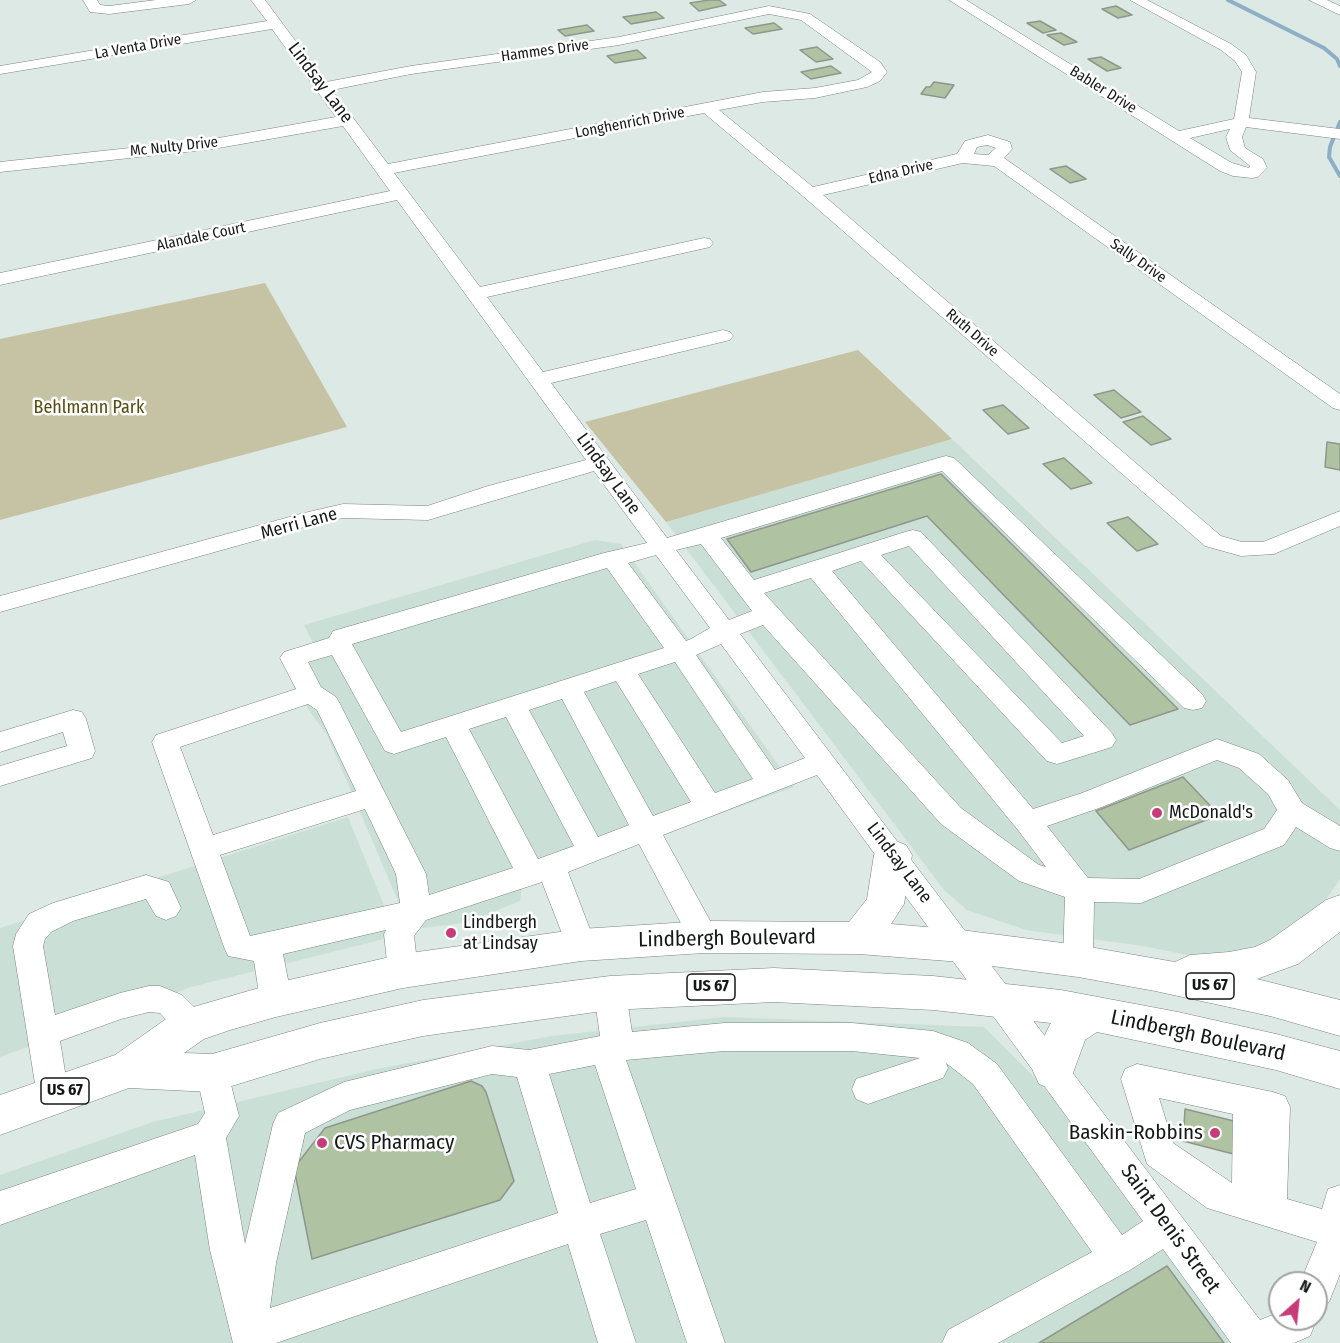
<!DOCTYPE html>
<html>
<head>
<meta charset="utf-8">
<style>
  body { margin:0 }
  #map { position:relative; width:1340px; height:1343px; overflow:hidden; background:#dce9e4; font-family:"Fira Sans Condensed",sans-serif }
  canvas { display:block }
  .north { position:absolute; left:1268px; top:1271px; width:60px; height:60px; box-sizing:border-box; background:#fff; border:2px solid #a1a3a2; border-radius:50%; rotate:27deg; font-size:16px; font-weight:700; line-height:24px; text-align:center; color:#141816 }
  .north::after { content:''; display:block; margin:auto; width:21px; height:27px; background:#c53c78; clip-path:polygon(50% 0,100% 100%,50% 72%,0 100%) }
</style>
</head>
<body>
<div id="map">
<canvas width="1340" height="1343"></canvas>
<div class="north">N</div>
</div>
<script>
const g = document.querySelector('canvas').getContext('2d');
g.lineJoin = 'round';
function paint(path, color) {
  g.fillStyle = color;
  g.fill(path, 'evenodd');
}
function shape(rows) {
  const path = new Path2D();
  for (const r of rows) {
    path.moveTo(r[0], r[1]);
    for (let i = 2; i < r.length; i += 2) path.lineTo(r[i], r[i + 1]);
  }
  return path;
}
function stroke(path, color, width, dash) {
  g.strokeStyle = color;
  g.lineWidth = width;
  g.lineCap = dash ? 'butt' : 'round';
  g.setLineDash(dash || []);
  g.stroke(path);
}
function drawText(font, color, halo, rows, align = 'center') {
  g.font = font + ' "Fira Sans Condensed",sans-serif';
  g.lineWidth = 5;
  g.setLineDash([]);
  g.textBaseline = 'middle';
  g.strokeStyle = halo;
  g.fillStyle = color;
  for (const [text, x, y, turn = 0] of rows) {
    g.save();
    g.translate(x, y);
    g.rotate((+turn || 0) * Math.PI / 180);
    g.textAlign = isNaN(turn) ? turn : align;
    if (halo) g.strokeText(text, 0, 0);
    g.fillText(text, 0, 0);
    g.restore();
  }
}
paint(shape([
  [952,439,1340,810,1340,879,1311,921,1246,956,1202,958,1143,946,1026,930,967,910,944,890,666,522],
  [595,540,621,544,794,787,522,886,520,901,465,923,423,928,399,920,399,903,327,735,295,691,283,656,314,645,304,625],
  [348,817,392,925,388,938,191,987,0,1057,0,928],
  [724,1017,984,1027,1069,1112,1234,1343,0,1343,0,1175,153,1122,377,1069,552,1036]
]), '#cae0d6');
paint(shape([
  [265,283,347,427,0,520,0,339],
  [858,350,952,439,666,522,585,422]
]), '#c6c2a4');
stroke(shape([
  [1228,0,1324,48,1337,59,1340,66],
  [1340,122,1330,147,1329,157,1340,176]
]), '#8cafc5', 4);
const building = shape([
  [709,0,719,0,726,5,699,11,690,3,709,0],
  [1116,6,1132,15,1118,18,1102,9,1116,6],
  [656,12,664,18,631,24,623,17,656,12],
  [1040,21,1056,30,1043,33,1027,23,1040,21],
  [774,23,782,29,753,34,745,28,774,23],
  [587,25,594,31,565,36,558,30,587,25],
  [1061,33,1077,42,1064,45,1047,35,1061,33],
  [817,47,833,59,816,62,800,50,817,47],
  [637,50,646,58,615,63,607,56,637,50],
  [1101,57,1121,68,1107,71,1088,59,1101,57],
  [831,66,841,73,811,79,801,72,831,66],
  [934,82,954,85,945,98,921,94,926,87,930,87,934,82],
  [1066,166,1086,179,1070,183,1050,169,1066,166],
  [1114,390,1141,412,1121,418,1094,395,1114,390],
  [1003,405,1029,428,1008,434,983,410,1003,405],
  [1143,416,1171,439,1151,445,1123,422,1143,416],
  [1327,442,1340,444,1340,470,1325,467,1327,442],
  [1064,458,1092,483,1071,489,1043,464,1064,458],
  [941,474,1178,709,1130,725,927,516,751,572,727,539,941,474],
  [1128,517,1158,544,1137,551,1107,523,1128,517],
  [1183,777,1219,815,1129,850,1096,811,1183,777],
  [471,1081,482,1086,486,1092,514,1181,500,1200,312,1259,294,1168,325,1128,471,1081],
  [1185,1109,1246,1124,1245,1157,1183,1141,1185,1109],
  [1167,1266,1224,1343,1039,1343,1167,1266]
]);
paint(building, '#afc3a3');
stroke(building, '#90968c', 1.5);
const minor = shape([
  [83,0,97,0,100,5,109,6,156,0,196,0,189,4,109,14,90,12,83,0],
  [251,0,265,0,326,82,411,66,619,37,769,6,810,14,880,62,887,72,880,81,867,87,815,98,763,102,719,110,813,187,957,154,965,141,988,135,1010,142,1012,149,1004,158,1340,394,1340,410,1333,408,994,166,963,163,823,195,1221,536,1242,542,1263,542,1340,511,1340,526,1274,554,1241,556,1205,546,804,197,704,113,394,173,480,287,704,238,710,239,713,243,710,247,487,297,543,372,723,330,730,332,733,336,730,340,551,383,667,538,938,458,946,456,954,458,1202,694,1206,701,1202,708,1193,710,1184,708,942,471,721,538,754,580,905,532,913,530,921,532,1112,733,1116,740,1112,747,1067,761,1057,764,1047,761,861,561,832,571,1033,809,1082,793,1217,739,1259,754,1288,780,1302,803,1340,826,1340,851,1330,848,1296,827,1284,845,1151,899,1141,903,1094,902,1093,961,1089,970,1078,974,1067,970,1063,961,1065,897,1019,881,941,824,763,625,740,634,1260,1320,1280,1312,1280,1319,1316,1319,1316,1316,1317,1319,1310,1336,1294,1343,1231,1343,1163,1249,1130,1270,998,1343,942,1343,948,1330,1092,1252,973,1084,946,1063,948,1068,943,1078,868,1104,856,1099,852,1089,856,1079,920,1058,852,1051,724,1051,626,1060,725,1343,687,1343,646,1220,600,1234,636,1343,598,1343,568,1244,276,1343,233,1343,210,1250,195,1155,0,1225,0,1191,198,1124,205,1113,196,1073,200,1063,212,1059,224,1063,228,1073,239,1116,226,1138,245,1244,273,1124,278,1113,344,1082,492,1046,529,1050,600,1036,594,993,599,984,610,980,621,984,626,993,632,1032,724,1023,852,1023,933,1031,968,1043,997,1064,1122,1235,1143,1221,817,775,663,835,719,937,715,946,704,949,693,946,639,844,568,872,596,945,592,954,581,958,570,954,542,882,426,920,414,936,418,971,414,980,403,984,392,980,388,971,384,934,386,930,283,954,292,1000,287,1009,276,1013,265,1009,260,1000,254,961,228,956,224,947,152,742,156,735,296,689,280,658,284,652,329,638,333,631,604,553,647,543,594,471,428,520,343,518,315,524,0,612,0,596,304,513,343,504,427,506,488,486,586,460,397,200,0,285,0,273,390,191,343,126,213,149,0,172,0,162,213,139,336,117,272,29,0,74,0,66,267,21,251,0],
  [769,14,801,20,872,72,858,80,815,88,763,92,388,164,332,90,411,74,619,45,769,14],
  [987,145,996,148,988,155,974,154,977,147,987,145],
  [701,544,752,611,729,620,676,550,701,544],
  [909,546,1084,736,1062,743,881,555,909,546],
  [656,555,710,628,691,639,686,641,628,563,656,555],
  [607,568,664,648,401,732,352,644,607,568],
  [811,578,1018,830,1046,867,1039,865,961,808,764,593,811,578],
  [721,644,805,758,775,770,696,655,721,644],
  [332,655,385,751,394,754,446,737,513,868,429,895,426,874,340,704,336,697,321,687,308,662,332,655],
  [675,662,753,779,715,793,638,674,675,662],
  [616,681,691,802,653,816,584,692,616,681],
  [562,699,629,825,598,837,529,710,562,699],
  [308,704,317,710,356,791,213,835,180,747,308,704],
  [506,717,574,846,538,859,469,729,506,717],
  [1217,760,1239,768,1268,794,1277,810,1264,829,1139,879,1088,878,1047,826,1102,807,1217,760],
  [365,809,396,874,400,903,250,936,220,855,365,809],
  [595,1065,636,1189,590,1203,549,1074,595,1065],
  [492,1074,517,1077,558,1213,270,1308,276,1263,305,1133,350,1110,492,1074],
  [949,0,966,0,1179,131,1234,119,1242,72,1235,61,1221,50,1130,0,1147,0,1231,44,1246,55,1256,72,1249,118,1340,129,1340,139,1246,127,1242,137,1245,148,1263,159,1267,168,1258,177,1252,178,1233,176,1220,171,949,0],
  [1230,129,1226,137,1230,150,1250,166,1249,168,1232,163,1190,138,1230,129],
  [1309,0,1327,0,1340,6,1340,15,1309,0],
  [73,710,82,712,86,719,95,751,92,758,0,786,0,766,67,746,63,732,0,752,0,732,73,710],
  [146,875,169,882,181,908,176,916,166,920,156,916,146,899,73,921,51,932,45,939,43,946,55,1015,120,993,149,986,160,986,182,995,202,1015,207,1025,202,1035,191,1039,180,1035,160,1013,149,1012,121,1019,60,1041,69,1096,65,1106,53,1111,41,1106,37,1096,13,946,16,934,29,914,53,903,146,875],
  [1137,1064,1273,1092,1285,1096,1290,1107,1287,1199,1322,1209,1328,1189,1340,1185,1340,1274,1329,1302,1316,1307,1316,1283,1300,1283,1317,1242,1207,1208,1147,1164,1121,1079,1125,1069,1137,1064],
  [1159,1098,1233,1114,1232,1183,1173,1143,1159,1098]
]);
const major = shape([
  [893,840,906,845,912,855,904,904,891,924,961,930,1078,945,1175,962,1190,955,1229,952,1255,947,1270,940,1326,900,1340,895,1340,932,1298,964,1257,979,1340,1000,1340,1036,1270,1016,1155,991,1078,977,961,962,859,954,704,953,581,961,403,988,276,1017,230,1030,204,1039,184,1053,212,1054,320,1023,423,1000,610,976,774,968,933,976,1061,990,1178,1012,1276,1034,1340,1051,1340,1089,1276,1070,1097,1032,1085,1040,1069,1084,1054,1090,1039,1084,1033,1071,1037,1050,1051,1023,933,1010,774,1002,610,1010,423,1036,320,1059,212,1092,129,1088,0,1135,0,1095,115,1055,176,1012,276,983,403,954,581,929,704,921,849,922,867,899,874,855,880,845,893,840]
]);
stroke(minor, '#78847f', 1);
stroke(major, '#78847f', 1);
paint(minor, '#fff');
paint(major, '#fff');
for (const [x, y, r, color] of [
  [1157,813,6,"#c53c78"],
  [451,933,6,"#c53c78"],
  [1215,1133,6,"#c53c78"],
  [322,1143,6,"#c53c78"]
]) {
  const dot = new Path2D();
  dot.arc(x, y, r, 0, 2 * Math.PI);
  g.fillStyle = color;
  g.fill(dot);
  stroke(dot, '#fff', 2);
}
drawText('15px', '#141816', '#fff', [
  ["La Venta Drive",138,47,-10],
  ["Hammes Drive",545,51,-8],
  ["Babler Drive",1103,90,32],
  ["Longhenrich Drive",630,123,-11],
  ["Mc Nulty Drive",174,147,-6],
  ["Edna Drive",901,172,-13],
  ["Alandale Court",201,237,-12],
  ["Sally Drive",1138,261,35],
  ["Ruth Drive",972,333,41]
]);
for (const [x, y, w] of [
  [1210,986,48],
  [711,987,48],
  [65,1091,48]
]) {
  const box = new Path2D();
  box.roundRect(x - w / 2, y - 13, w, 26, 4.5);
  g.fillStyle = '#fff';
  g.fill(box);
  stroke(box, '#141816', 1.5);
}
drawText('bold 16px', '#141816', null, [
  ["US 67",1210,986],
  ["US 67",711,987],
  ["US 67",65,1091]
]);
drawText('18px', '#141816', '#fff', [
  ["Lindsay Lane",320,83,53],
  ["Lindsay Lane",608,474,54],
  ["Merri Lane",299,524,-15],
  ["Lindsay Lane",899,863,53]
]);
drawText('18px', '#564c0d', '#fff', [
  ["Behlmann Park",89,408]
]);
drawText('18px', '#141816', '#fff', [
  ["McDonald's",1169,813],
  ["Lindbergh",463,923],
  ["at Lindsay",463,944]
], 'left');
drawText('21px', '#141816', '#fff', [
  ["Lindbergh Boulevard",727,939,-1],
  ["Lindbergh Boulevard",1198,1036,12],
  ["Saint Denis Street",1170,1229,54]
]);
drawText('21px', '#141816', '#fff', [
  ["Baskin-Robbins",1203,1133],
  ["CVS Pharmacy",334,1143,"left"]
], 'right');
</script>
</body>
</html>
